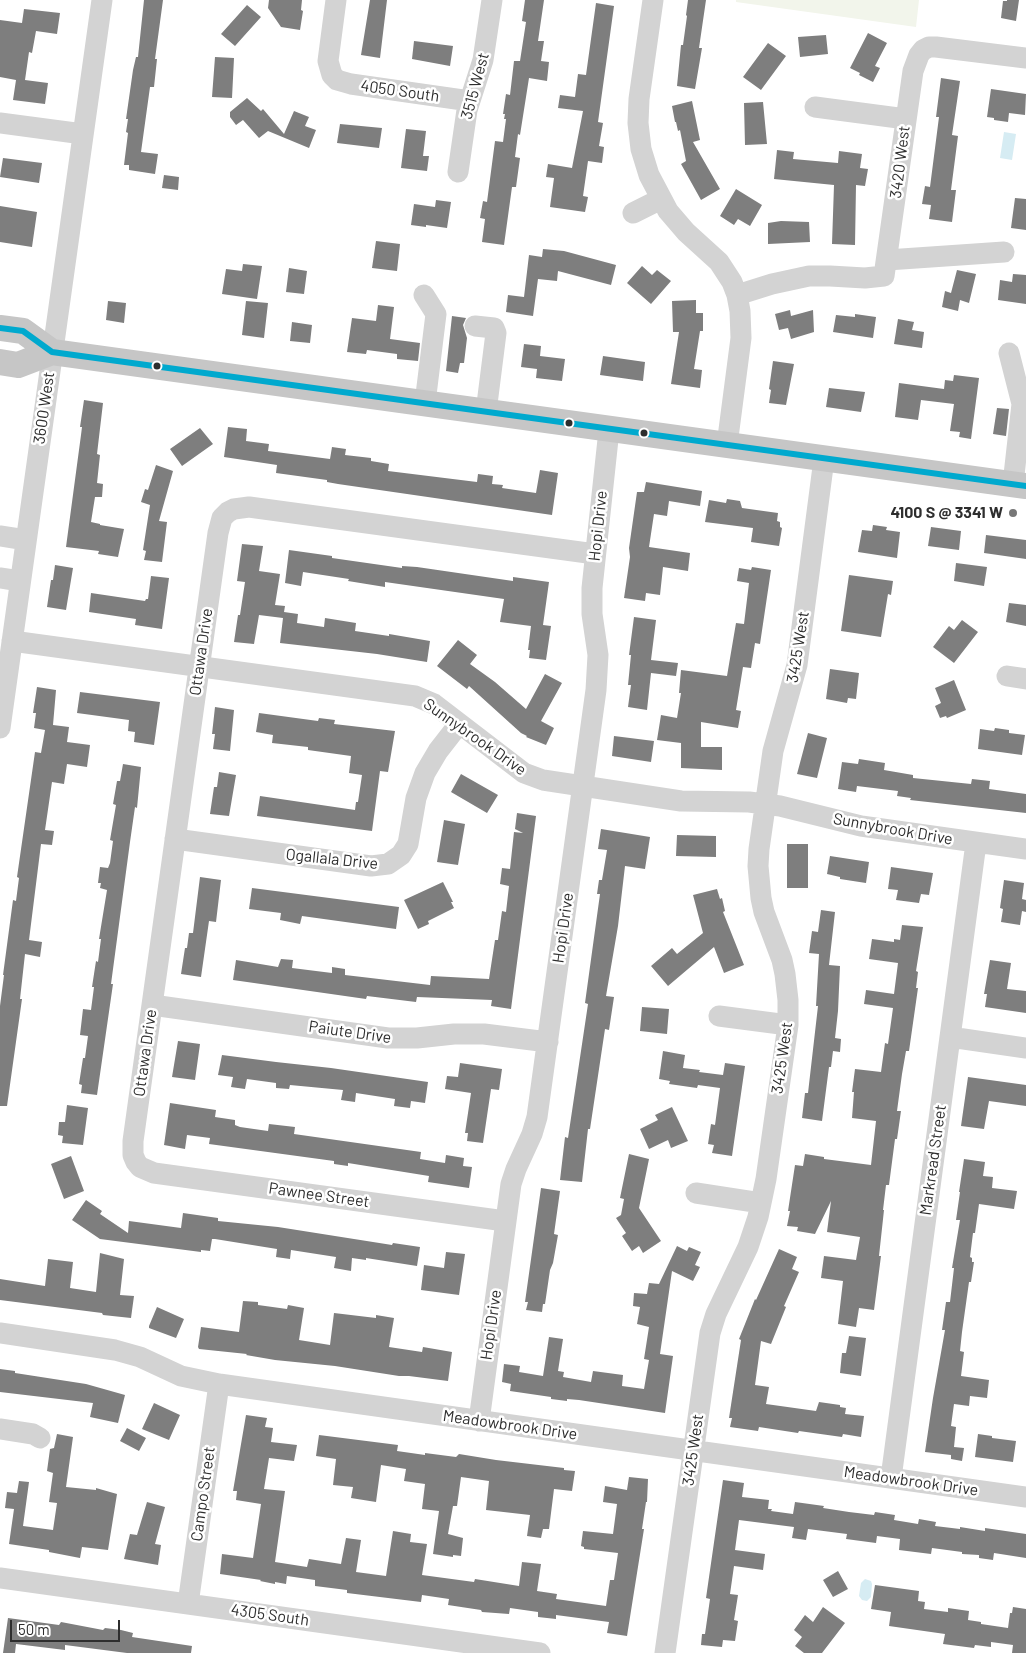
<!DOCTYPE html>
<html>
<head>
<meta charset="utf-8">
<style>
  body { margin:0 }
  #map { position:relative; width:1026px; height:1653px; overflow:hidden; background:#fff; font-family:Barlow,sans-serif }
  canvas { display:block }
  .scale { position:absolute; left:10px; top:1620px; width:110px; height:22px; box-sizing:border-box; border:2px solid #2e2e2e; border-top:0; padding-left:6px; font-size:15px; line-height:18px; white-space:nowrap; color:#2e2e2e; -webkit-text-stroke:4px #fff; paint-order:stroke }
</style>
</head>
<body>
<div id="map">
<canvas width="1026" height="1653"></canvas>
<div class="scale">50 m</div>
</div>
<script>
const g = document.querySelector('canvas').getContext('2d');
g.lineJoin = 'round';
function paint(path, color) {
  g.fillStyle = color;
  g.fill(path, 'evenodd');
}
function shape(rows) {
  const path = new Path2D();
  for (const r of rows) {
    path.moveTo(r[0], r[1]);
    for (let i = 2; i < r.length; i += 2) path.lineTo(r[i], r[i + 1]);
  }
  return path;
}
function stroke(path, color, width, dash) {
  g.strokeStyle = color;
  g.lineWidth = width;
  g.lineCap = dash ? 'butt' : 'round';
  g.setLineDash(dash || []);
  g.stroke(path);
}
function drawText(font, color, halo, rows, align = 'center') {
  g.font = font + ' Barlow,sans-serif';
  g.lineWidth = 5;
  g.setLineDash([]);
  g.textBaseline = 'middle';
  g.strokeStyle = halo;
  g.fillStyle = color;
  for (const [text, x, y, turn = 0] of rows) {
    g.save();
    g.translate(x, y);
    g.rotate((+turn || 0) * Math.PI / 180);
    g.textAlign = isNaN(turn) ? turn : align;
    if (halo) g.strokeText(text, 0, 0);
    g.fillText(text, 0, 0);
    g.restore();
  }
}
paint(shape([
  [736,0,919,0,916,27,736,2]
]), '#f2f5eb');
paint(shape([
  [1004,132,1016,134,1012,160,1000,158],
  [865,1579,871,1581,872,1584,871,1597,867,1601,862,1600,859,1596,861,1583]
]), '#d6ecf3');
paint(shape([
  [144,0,163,0,155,59,157,59,154,87,150,87,141,152,158,154,155,174,129,170,129,165,124,165,128,133,126,132,128,119,126,119,133,70,136,57,138,57],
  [269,0,302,0,301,10,303,11,300,30,281,27,268,8],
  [370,0,387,0,380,58,361,55],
  [525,0,544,0,538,41,544,41,541,61,549,62,547,81,529,78,520,135,518,134,515,157,520,158,516,187,512,187,504,245,482,242,485,219,480,218,483,201,487,202,495,141,503,142,506,119,504,119,505,114,503,114,506,94,510,95,514,61,520,61,526,22,522,21],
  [688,0,706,0,699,48,702,48,695,89,677,86,681,45,683,45,687,16,686,15],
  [1007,0,1019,0,1016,21,1001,18,1003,1,1007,1],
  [596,3,614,6,598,122,603,123,599,146,604,147,602,163,588,161,583,196,588,197,585,212,550,207,554,178,546,177,548,164,572,168,583,111,558,108,560,95,575,97,578,74,586,75],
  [247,5,261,17,235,46,221,34],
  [24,9,60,13,57,34,36,31,32,53,29,52,25,80,48,83,45,104,13,100,16,80,0,77,0,20,22,23],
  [868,33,887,43,875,66,880,68,873,82,859,75,860,73,850,68],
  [826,35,828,54,800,57,798,37],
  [414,41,453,46,450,66,412,59],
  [768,43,786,56,761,90,743,77],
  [215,57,234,58,232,98,212,97],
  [941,78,960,81,952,135,958,136,951,190,956,190,952,222,929,219,931,205,922,204,925,186,930,187,939,117,936,117],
  [991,89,1026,94,1025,115,1009,113,1008,122,994,120,994,118,987,117],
  [247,98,261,111,263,109,284,134,294,111,309,117,305,126,316,130,309,148,268,131,259,138,243,120,236,125,230,117,230,112],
  [692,101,700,140,693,142,720,189,701,200,681,164,686,161,680,130,678,131,676,122,675,122,672,106],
  [763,102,767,144,745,145,744,103],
  [340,124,382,128,379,148,337,143],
  [406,129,426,131,423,156,429,156,427,171,401,168],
  [777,150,794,152,793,159,838,163,839,151,862,154,860,168,868,169,865,186,856,185,855,245,832,244,834,185,774,179],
  [3,158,42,163,39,183,0,177],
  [164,175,179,177,178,190,162,188],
  [736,189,762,205,750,226,738,219,734,225,720,216],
  [1015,198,1026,199,1026,230,1011,228],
  [436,200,451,202,447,228,426,225,426,227,411,225,414,204,435,207],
  [0,206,37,212,32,247,0,242],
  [781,221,809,222,810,242,768,244,768,223],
  [376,241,400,244,397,271,372,268],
  [543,249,564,251,616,265,611,285,558,271,557,281,538,279,533,316,506,312,508,295,524,297,529,255,542,257],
  [243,264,262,266,257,299,222,294,226,269,242,271],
  [642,266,652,275,657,270,671,281,651,304,627,283],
  [289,268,307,271,304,294,286,292],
  [957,270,976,274,969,303,960,300,958,311,942,307,945,291,951,293],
  [1013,274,1026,275,1026,304,998,300,1000,280,1012,282],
  [696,300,696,313,703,313,703,331,700,331,694,369,702,370,700,388,671,384,679,332,673,332,672,301],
  [108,301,126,303,124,323,106,320],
  [246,301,268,303,264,338,242,335],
  [378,305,394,307,390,339,420,343,418,361,397,359,397,354,367,350,366,354,347,352,352,318,376,321],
  [790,310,791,316,813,310,814,332,791,339,788,328,779,330,775,314],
  [855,314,876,317,873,338,833,332,836,315,855,317],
  [452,316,466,318,463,325,467,338,464,363,460,363,458,373,446,371],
  [898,319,914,322,912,330,924,332,922,348,894,344],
  [292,322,312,325,310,343,290,341],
  [524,344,541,346,540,356,565,359,562,381,536,378,537,369,521,367],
  [603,356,645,362,643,381,600,375],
  [773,361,794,364,786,405,769,403,771,390,769,389],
  [954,375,979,378,971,439,959,437,960,432,950,431,954,404,921,400,918,420,895,417,899,383,944,389,945,380,953,381],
  [829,388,865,392,861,412,826,407],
  [84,400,103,403,97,454,100,455,97,483,103,484,102,497,95,497,91,522,100,524,100,525,124,529,118,557,98,554,99,551,66,547,81,435,82,427,80,427],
  [997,408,1009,409,1006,436,993,434],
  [228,427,247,429,246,441,269,444,268,451,330,459,332,447,346,449,345,455,371,458,371,461,389,464,388,471,477,482,478,474,493,476,492,484,503,485,502,488,536,493,540,470,558,473,552,515,338,484,327,482,327,480,276,473,277,465,224,457],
  [200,428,213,444,182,466,170,449],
  [156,465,173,471,159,521,167,522,162,562,144,560,146,551,143,550,150,505,141,502,145,489,148,490],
  [646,482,702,491,700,506,669,501,667,516,654,514,649,547,690,553,688,571,663,567,660,595,646,593,645,601,624,598,630,557,629,548,637,492,644,492],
  [727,499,740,501,742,508,778,513,777,521,780,522,780,527,782,528,779,546,751,542,753,528,705,522,709,500,726,503],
  [873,525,887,527,886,530,900,532,897,558,858,552,862,530,872,531],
  [931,527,961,531,959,550,928,546],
  [986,535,1026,540,1026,559,984,553],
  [242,544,263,546,259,571,280,574,275,605,285,606,284,612,298,614,297,623,324,627,325,618,356,623,355,631,389,636,389,634,430,641,427,662,377,654,280,643,283,618,259,615,254,644,234,642,238,615,240,615,245,582,237,581],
  [289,550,332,556,332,558,402,568,402,566,417,567,513,581,513,577,549,582,543,625,551,626,546,660,529,658,530,650,528,650,531,626,500,622,504,599,385,582,385,587,348,581,349,579,303,572,301,586,285,583],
  [956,563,987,567,984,586,954,581],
  [55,565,73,568,66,610,47,607,51,580,53,580],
  [752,567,771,570,760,644,755,643,751,668,743,667,736,710,741,711,738,728,701,722,701,747,722,747,722,770,681,768,681,743,657,740,661,715,677,718,681,693,679,693,681,670,727,676,736,623,744,624,749,583,737,581,739,568,751,570],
  [849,575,893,581,891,595,888,594,881,637,841,631],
  [151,576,169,578,162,629,135,625,136,619,89,612,91,593,145,601,146,599,148,599],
  [1009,603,1026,605,1026,626,1006,622],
  [634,617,656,620,651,660,678,663,676,676,651,673,647,710,628,707,631,685,628,685,631,655,629,655],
  [962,620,978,632,954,663,933,647,949,626,954,630],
  [458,640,477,655,470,664,495,682,526,709,545,674,562,683,541,721,554,728,546,745,526,737,527,736,521,733,469,686,467,689,437,666],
  [830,669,859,673,856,699,848,698,847,703,826,699],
  [954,680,966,710,947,718,946,716,940,718,935,706,941,703,935,688],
  [37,687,56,690,53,725,69,727,67,742,90,745,87,767,67,764,64,784,52,782,45,830,54,831,52,845,41,844,29,940,42,942,40,957,25,954,20,999,22,999,7,1106,0,1106,0,1006,4,975,3,975,13,900,16,901,19,878,17,877,35,752,41,753,45,730,34,728,36,713,33,713],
  [80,692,160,702,154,745,134,742,135,732,128,731,129,720,77,713],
  [215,707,234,710,230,751,213,749,215,734,212,734],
  [259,713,318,721,319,718,335,720,334,724,395,731,388,772,380,771,372,831,257,816,260,796,355,810,356,802,358,802,362,775,349,773,351,756,308,750,308,747,272,743,273,735,256,732],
  [995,728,1009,730,1009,733,1025,735,1022,755,978,749,980,729,994,731],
  [808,733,827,738,817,778,797,774],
  [614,736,654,741,651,762,612,756],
  [859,759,885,763,884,770,913,775,913,778,971,784,972,779,990,781,989,789,1026,794,1026,813,910,800,911,798,897,796,898,791,857,786,856,792,838,789,842,762,858,764],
  [123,764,141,767,137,808,135,807,130,842,111,984,113,984,97,1095,81,1093,82,1085,79,1084,83,1058,85,1058,88,1036,80,1035,83,1009,91,1010,94,987,92,987,96,961,98,962,101,939,99,939,107,890,100,888,101,883,98,883,100,867,108,868,110,863,113,841,110,840,116,805,113,804,117,781,120,781],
  [219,772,236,775,229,816,210,814,214,787,217,787],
  [461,774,498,795,487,813,451,792],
  [517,813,536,816,511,1009,491,1006,492,1000,417,997,416,1002,367,996,366,999,233,980,236,960,278,967,281,959,293,960,292,968,332,973,332,967,345,969,345,975,430,985,431,976,489,979,495,940,498,940,502,911,506,912,509,886,500,884,502,868,510,869,514,832,523,833,515,829],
  [444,820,465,824,458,865,437,862],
  [601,829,650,837,645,869,625,866,618,926,606,996,614,997,609,1030,605,1029,590,1129,588,1129,582,1182,560,1180,565,1137,568,1138,588,1004,585,1003,600,894,597,894,599,880,602,880,607,850,598,849],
  [677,835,716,836,716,857,676,856],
  [787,844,808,844,808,888,787,888],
  [830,856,869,862,866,883,840,879,840,877,827,874],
  [891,867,933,873,929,895,921,894,919,903,896,900,898,890,888,889],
  [200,877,221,880,216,922,209,921,201,977,181,974,185,948,187,948,189,933,193,933],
  [1004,880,1024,883,1022,899,1026,900,1026,912,1022,911,1020,925,1001,922,1003,909,1000,908],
  [443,882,453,902,451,902,454,908,428,921,429,924,418,929,404,900],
  [252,888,399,907,396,929,302,916,300,924,280,920,281,913,249,909],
  [717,889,720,899,722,898,725,911,723,912,744,965,724,973,714,947,668,986,651,966,672,948,677,954,703,933,693,895],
  [821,910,835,912,829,965,840,966,838,1011,835,1038,841,1039,840,1052,833,1051,831,1067,829,1067,822,1121,802,1118,805,1093,808,1093,818,1006,816,1006,819,954,809,953,812,931,818,932],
  [902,925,923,927,916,971,918,972,916,988,918,988,909,1051,906,1051,902,1074,897,1111,901,1111,897,1139,895,1139,889,1185,886,1185,883,1210,884,1210,879,1256,881,1256,874,1310,859,1308,856,1327,838,1324,843,1281,821,1278,824,1256,856,1260,860,1237,827,1232,831,1201,815,1234,797,1231,798,1227,787,1226,790,1211,788,1211,795,1165,803,1166,805,1154,824,1157,824,1159,871,1165,876,1121,852,1118,854,1092,852,1092,855,1069,881,1072,885,1043,888,1044,893,1008,864,1004,866,990,894,994,898,963,869,959,872,939,894,942,894,939,900,940],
  [990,960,1011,963,1007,989,1026,991,1026,1013,985,1007,987,994,984,994],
  [642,1007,669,1009,667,1034,640,1031],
  [178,1041,200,1044,195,1080,172,1077],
  [663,1051,685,1055,683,1068,700,1070,699,1072,723,1075,725,1063,745,1066,732,1156,712,1153,714,1145,708,1144,711,1124,715,1125,720,1088,698,1085,697,1088,669,1084,670,1081,659,1079],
  [222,1055,276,1062,331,1068,428,1082,425,1103,411,1101,410,1108,394,1106,395,1099,356,1093,355,1102,341,1100,343,1090,290,1085,289,1089,276,1088,276,1083,247,1079,245,1089,231,1087,233,1077,218,1075],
  [460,1063,502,1069,499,1090,491,1089,483,1143,467,1141,468,1133,465,1133,471,1093,445,1089,447,1076,458,1077],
  [968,1077,1026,1085,1026,1106,989,1101,984,1129,961,1126],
  [170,1103,216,1110,215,1117,235,1120,235,1125,240,1127,268,1131,269,1124,295,1127,294,1134,421,1152,420,1159,445,1163,446,1155,464,1158,463,1166,472,1167,469,1188,428,1182,429,1176,348,1163,348,1166,334,1164,334,1161,209,1144,210,1138,187,1135,185,1149,164,1145],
  [67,1105,88,1108,83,1145,62,1143,63,1136,58,1135,59,1122,65,1122],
  [672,1107,688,1141,671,1148,668,1140,649,1149,640,1129,658,1120,655,1115],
  [629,1154,649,1159,639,1208,661,1241,643,1253,639,1246,632,1251,622,1236,626,1233,616,1218,621,1215,624,1199,620,1198],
  [71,1156,84,1191,64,1199,51,1164],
  [964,1159,985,1162,983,1176,993,1177,992,1188,1017,1191,1014,1209,979,1204,975,1233,973,1233,970,1257,972,1258,972,1262,974,1262,971,1282,969,1282,962,1332,960,1351,964,1352,961,1376,989,1380,987,1398,970,1396,969,1406,954,1404,951,1426,956,1427,954,1447,964,1448,962,1461,951,1459,951,1455,925,1452,933,1398,945,1330,942,1330,946,1302,950,1302,954,1268,952,1268,960,1220,956,1220,960,1192,959,1192],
  [541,1188,560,1191,554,1234,558,1235,553,1263,550,1270,545,1304,543,1304,542,1312,526,1310,528,1302,525,1302],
  [86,1200,102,1211,100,1214,128,1233,129,1221,181,1228,183,1213,218,1218,218,1221,278,1227,392,1245,393,1243,420,1247,417,1266,366,1258,366,1260,352,1258,351,1271,334,1268,336,1257,291,1250,290,1259,276,1257,277,1249,215,1239,212,1239,210,1251,201,1250,201,1252,100,1239,72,1220],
  [677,1246,687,1251,689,1247,701,1252,695,1265,700,1267,693,1281,672,1271,660,1354,673,1356,665,1413,579,1400,567,1399,567,1401,551,1399,551,1397,510,1391,511,1384,502,1382,504,1364,520,1366,519,1372,543,1376,549,1337,563,1339,558,1371,564,1372,563,1377,591,1382,593,1371,623,1375,622,1386,644,1389,649,1360,644,1359,649,1327,637,1324,640,1307,633,1306,634,1293,647,1294,649,1283,659,1284],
  [779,1249,797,1257,792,1269,799,1272,784,1306,786,1307,771,1344,761,1341,755,1385,769,1387,766,1404,816,1411,819,1402,840,1405,840,1407,846,1408,845,1414,864,1416,861,1437,843,1434,842,1437,799,1431,798,1433,759,1427,758,1431,730,1427,732,1418,729,1418,741,1340,739,1339,755,1299,756,1300],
  [446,1252,465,1254,459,1295,421,1290,424,1265,444,1268],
  [100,1253,124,1259,120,1295,134,1296,131,1318,103,1315,102,1313,0,1300,0,1279,45,1286,48,1259,73,1262,70,1288,96,1292],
  [243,1301,258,1302,258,1305,287,1309,288,1305,304,1308,299,1340,330,1345,334,1313,376,1318,376,1315,394,1318,389,1347,422,1352,423,1347,452,1352,448,1381,409,1376,399,1376,335,1366,275,1360,246,1355,247,1354,199,1349,198,1347,201,1327,239,1332],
  [157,1307,184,1319,176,1338,149,1328,149,1326],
  [849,1336,866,1338,861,1376,840,1373,842,1353,846,1353],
  [0,1369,15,1371,15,1373,28,1375,86,1384,125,1395,118,1423,90,1417,93,1403,0,1392],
  [154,1403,180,1415,169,1440,142,1429],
  [246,1415,267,1418,265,1427,273,1428,271,1442,297,1445,294,1461,269,1458,264,1489,285,1491,275,1562,307,1567,309,1559,341,1564,346,1538,361,1540,356,1572,386,1576,393,1531,411,1534,410,1542,427,1544,422,1575,474,1582,475,1579,519,1586,522,1562,541,1564,537,1591,557,1594,556,1599,606,1606,610,1580,614,1580,618,1553,584,1549,584,1547,581,1546,583,1531,613,1534,617,1504,603,1502,605,1486,627,1490,629,1477,648,1479,647,1502,646,1502,642,1529,644,1529,627,1636,607,1633,609,1622,556,1615,556,1619,538,1617,538,1612,510,1608,509,1614,482,1612,481,1610,448,1605,449,1599,422,1595,421,1602,347,1593,347,1590,315,1586,315,1580,287,1576,286,1584,275,1582,275,1584,260,1581,261,1580,220,1574,222,1554,253,1558,261,1504,236,1500,237,1491,233,1491],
  [127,1428,146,1438,139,1451,120,1441],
  [57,1434,73,1437,66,1487,96,1490,96,1488,117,1494,108,1550,82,1547,80,1558,49,1552,49,1550,9,1544,14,1509,5,1508,7,1492,17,1493,19,1481,29,1482,23,1526,53,1530,57,1503,49,1502,53,1473,47,1471,50,1449,54,1448],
  [978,1434,992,1436,992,1438,1016,1441,1013,1462,975,1457],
  [319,1435,398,1445,397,1451,425,1455,425,1453,456,1457,459,1454,496,1460,564,1468,564,1470,575,1471,572,1491,554,1489,549,1529,543,1529,541,1538,527,1536,530,1515,486,1510,489,1481,461,1477,457,1506,453,1506,448,1534,463,1538,461,1556,453,1555,453,1557,433,1554,439,1511,422,1509,425,1484,404,1481,406,1469,381,1465,376,1502,351,1498,353,1487,333,1485,336,1459,316,1456],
  [723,1480,744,1483,742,1497,769,1500,768,1509,772,1509,771,1511,793,1514,795,1502,824,1506,823,1508,849,1512,874,1515,875,1512,895,1515,894,1520,918,1524,919,1519,936,1522,935,1526,960,1529,960,1527,985,1531,985,1528,1026,1534,1026,1558,994,1553,993,1560,979,1558,979,1555,962,1554,962,1552,932,1548,931,1554,899,1550,900,1539,877,1536,876,1543,846,1539,847,1534,808,1529,806,1540,792,1538,794,1527,739,1520,735,1550,765,1554,763,1570,734,1566,730,1594,738,1595,734,1620,738,1621,735,1641,723,1640,722,1647,701,1645,702,1634,705,1634,710,1599,706,1598],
  [147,1502,165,1507,155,1544,161,1545,158,1565,124,1559,130,1534,137,1535],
  [838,1571,848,1589,833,1597,823,1580],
  [875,1585,919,1591,918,1601,925,1602,924,1609,948,1612,948,1608,969,1611,968,1620,981,1622,981,1624,1008,1628,1010,1613,1012,1613,1013,1607,1026,1609,1026,1653,1012,1653,1013,1645,991,1642,991,1647,975,1645,974,1648,943,1644,945,1634,889,1626,891,1612,871,1609],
  [823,1607,845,1623,822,1653,804,1653,795,1646,802,1637,794,1630,805,1615,813,1622],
  [8,1618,59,1625,61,1622,103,1630,105,1628,121,1630,133,1633,132,1637,192,1646,191,1653,127,1653,65,1645,65,1650,16,1644,15,1653,3,1653]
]), '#7e7e7e');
stroke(shape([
  [336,0,328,61,332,75,337,80,351,84,470,101],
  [653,0,639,99,638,123,641,149,649,175,668,211,686,232,719,262,732,282,737,295,740,311,741,338,727,445],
  [815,107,906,119],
  [0,123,83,134],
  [458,172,467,110,483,60,492,0],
  [633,213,661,199],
  [887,260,1004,252],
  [424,295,436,314,425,403],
  [737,295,772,284,809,276,830,276,865,278,884,276,913,71,919,55,923,50,929,47,936,47,1026,58],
  [475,326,494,328,496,333,486,412],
  [1009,353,1022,404,1013,484],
  [0,536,26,540],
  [0,578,20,581],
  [12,641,415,696,434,704,524,773,543,780,681,801,749,802,780,806,861,826,1026,849],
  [1007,676,1026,679],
  [0,728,102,0],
  [175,839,371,866,388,864,401,855,408,844,416,798,425,773,438,751,459,724],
  [152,1005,388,1038,417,1038,454,1034,484,1034,548,1042],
  [719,1016,788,1025],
  [950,1037,1026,1048],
  [696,1193,761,1203],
  [505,1221,154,1173,140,1167,136,1162,133,1155,133,1141,218,533,222,518,228,512,234,509,249,507,595,554],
  [0,1333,115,1350,140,1357,181,1376,219,1384,1026,1497],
  [479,1421,511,1184,516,1169,532,1134,537,1117,596,690,598,655,592,614,592,588,609,430],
  [0,1429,33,1434,40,1438],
  [891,1478,976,843],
  [0,1578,540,1653],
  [188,1604,219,1384],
  [665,1653,710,1333,716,1314,748,1247,758,1217,766,1179,788,1025,788,1000,785,974,782,960,764,912,761,898,758,866,759,849,773,751,797,665,824,459]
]), '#d3d3d3', 21);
stroke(shape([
  [0,328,23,331,52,352,1026,486],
  [0,362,18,365,52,352]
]), '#c6c6c6', 26);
stroke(shape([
  [0,328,23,331,52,352,1026,486]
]), '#00a9ce', 6);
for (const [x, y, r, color] of [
  [157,366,4.5,"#2e2e2e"],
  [569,423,4.5,"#2e2e2e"],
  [644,433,4.5,"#2e2e2e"],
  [1013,513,5,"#777"]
]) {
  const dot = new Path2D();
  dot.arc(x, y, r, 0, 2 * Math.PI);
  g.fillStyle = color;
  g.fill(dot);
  stroke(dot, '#fff', 2);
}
drawText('16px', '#2e2e2e', '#fff', [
  ["3515 West",475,86,-75],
  ["4050 South",400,91,8],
  ["3420 West",900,162,-83],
  ["3600 West",44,408,-82],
  ["Hopi Drive",598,526,-84],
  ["3425 West",798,647,-81],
  ["Ottawa Drive",201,652,-82],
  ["Sunnybrook Drive",475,737,35],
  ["Sunnybrook Drive",893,829,10],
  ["Ogallala Drive",332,859,6],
  ["Hopi Drive",563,928,-82],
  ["Paiute Drive",350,1032,8],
  ["Ottawa Drive",145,1053,-82],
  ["3425 West",782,1058,-82],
  ["Markread Street",933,1160,-82],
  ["Pawnee Street",319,1195,8],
  ["Hopi Drive",491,1325,-82],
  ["Meadowbrook Drive",510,1425,8],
  ["3425 West",693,1450,-82],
  ["Meadowbrook Drive",911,1481,8],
  ["Campo Street",203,1494,-82],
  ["4305 South",270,1615,8]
]);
drawText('bold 16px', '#2e2e2e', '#fff', [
  ["4100 S @ 3341 W",1003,513]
], 'right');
</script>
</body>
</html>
